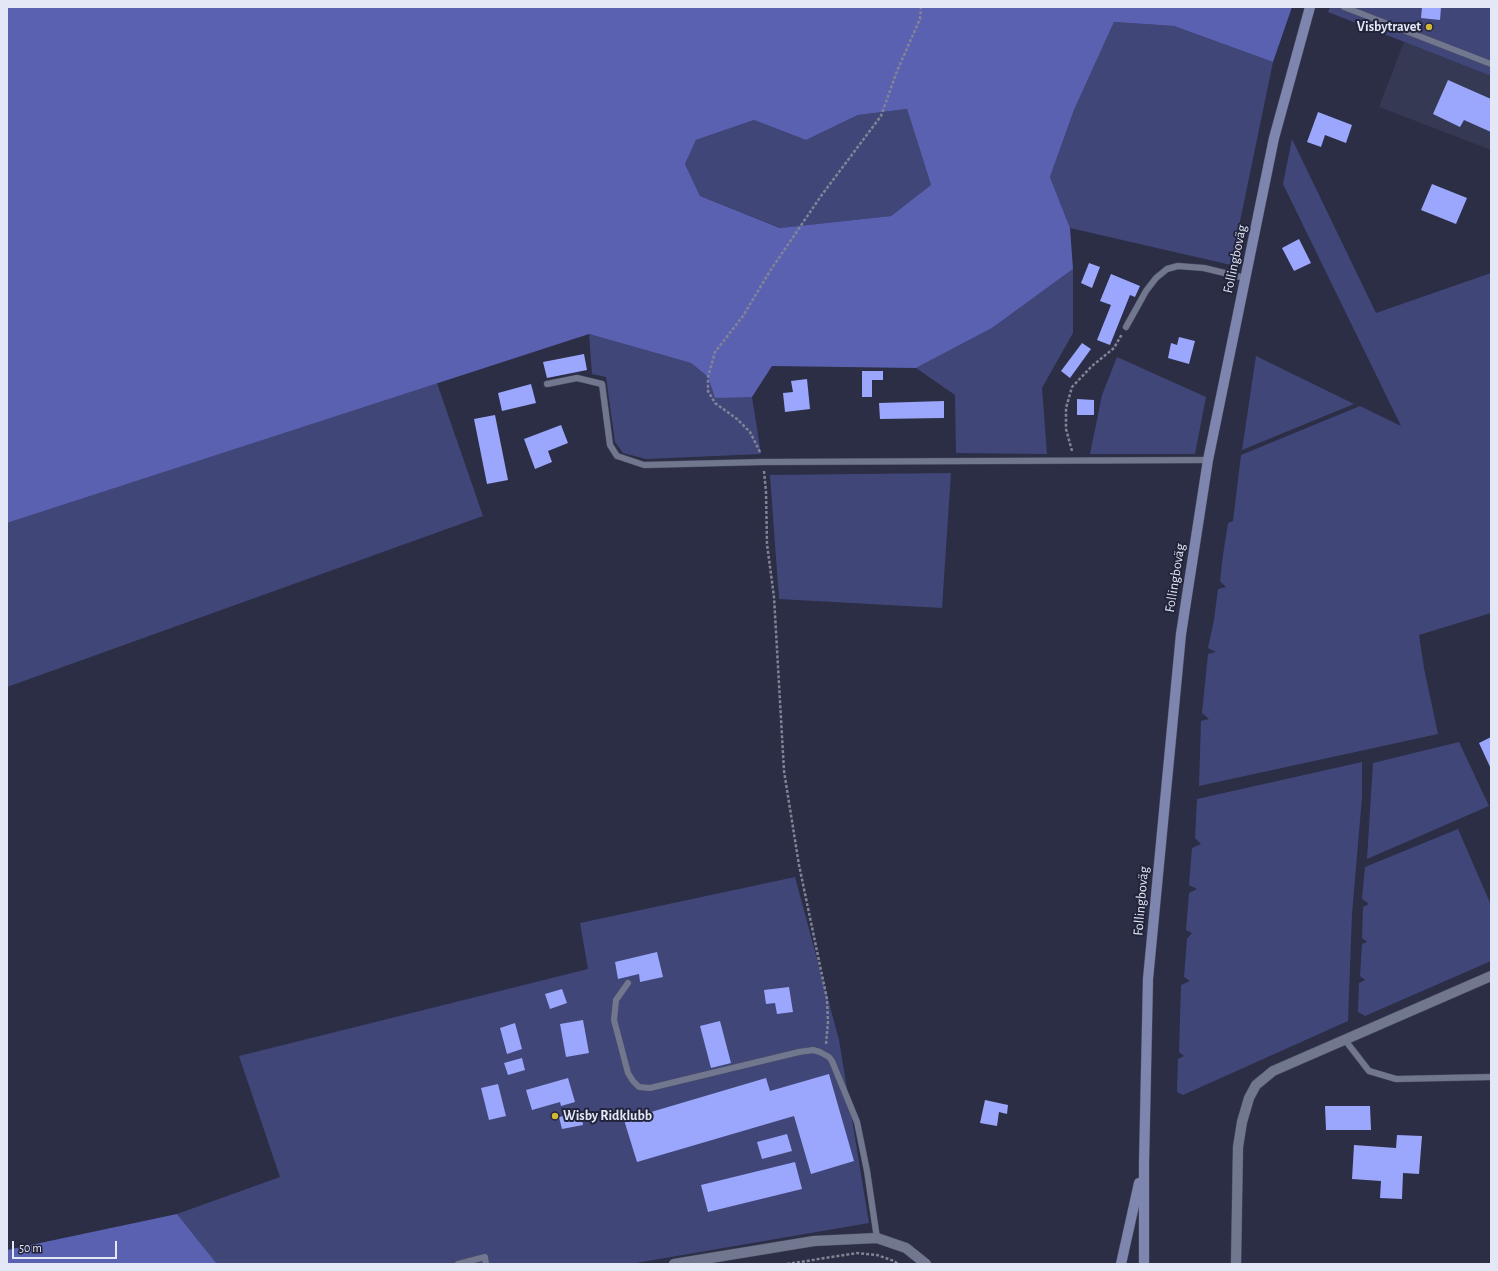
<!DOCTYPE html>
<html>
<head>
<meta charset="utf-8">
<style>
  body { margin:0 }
  #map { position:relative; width:1498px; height:1271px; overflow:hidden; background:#2b2e44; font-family:"Alegreya Sans",sans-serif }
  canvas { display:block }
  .frame { position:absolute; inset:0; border:8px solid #e4e7f6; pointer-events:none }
  .scale { position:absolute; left:12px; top:1241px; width:105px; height:18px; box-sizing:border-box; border:2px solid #e4e7f6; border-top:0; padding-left:5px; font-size:12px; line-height:14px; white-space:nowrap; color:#e4e7f6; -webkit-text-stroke:3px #21243a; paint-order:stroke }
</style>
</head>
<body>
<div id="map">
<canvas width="1498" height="1271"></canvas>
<div class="frame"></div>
<div class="scale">50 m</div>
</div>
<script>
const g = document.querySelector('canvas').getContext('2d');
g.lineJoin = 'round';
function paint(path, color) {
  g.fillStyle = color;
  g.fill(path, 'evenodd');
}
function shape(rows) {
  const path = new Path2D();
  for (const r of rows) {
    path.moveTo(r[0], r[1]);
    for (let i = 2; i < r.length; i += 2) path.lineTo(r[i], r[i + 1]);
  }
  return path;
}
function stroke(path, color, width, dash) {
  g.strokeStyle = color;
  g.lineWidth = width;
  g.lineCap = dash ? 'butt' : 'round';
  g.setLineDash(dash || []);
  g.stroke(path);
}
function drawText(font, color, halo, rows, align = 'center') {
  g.font = font + ' "Alegreya Sans",sans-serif';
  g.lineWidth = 4;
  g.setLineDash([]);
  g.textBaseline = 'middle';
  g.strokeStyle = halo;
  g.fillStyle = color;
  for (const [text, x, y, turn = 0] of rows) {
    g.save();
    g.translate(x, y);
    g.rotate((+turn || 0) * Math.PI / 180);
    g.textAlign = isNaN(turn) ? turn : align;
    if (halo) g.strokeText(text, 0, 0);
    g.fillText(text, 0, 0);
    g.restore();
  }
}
paint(shape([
  [1404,42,1491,76,1491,150,1379,107]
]), '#353954');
paint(shape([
  [1330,7,1491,7,1491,76,1328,12],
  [1114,22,1174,26,1273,62,1231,265,1070,228,1050,177,1074,110],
  [907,109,931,185,891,216,781,228,700,196,685,164,696,140,754,120,806,140,858,115],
  [1292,139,1376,313,1491,273,1491,613,1419,635,1424,668,1438,734,1199,786,1201,721,1209,719,1202,713,1208,654,1216,652,1208,648,1214,620,1218,589,1226,587,1220,581,1223,555,1228,523,1233,521,1241,455,1360,406,1401,426,1283,184],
  [1073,269,1073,333,1042,388,1047,454,956,453,955,395,916,368,992,328],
  [589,334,691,363,708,377,715,397,752,397,761,454,646,459,623,453,615,442,606,377,592,374],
  [1256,356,1354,404,1242,450],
  [1117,357,1206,397,1195,454,1090,454,1102,395],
  [437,383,483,516,7,687,7,523],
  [951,473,942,608,779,599,770,475],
  [1459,742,1489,806,1367,859,1373,763],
  [1362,762,1362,797,1352,914,1348,1021,1183,1095,1177,1092,1178,1059,1184,1056,1179,1052,1181,985,1190,981,1184,977,1187,939,1192,933,1186,930,1189,893,1197,889,1189,885,1192,848,1201,844,1195,838,1197,799],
  [1458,829,1491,905,1491,961,1365,1016,1358,1012,1359,983,1365,980,1360,976,1362,944,1367,942,1362,938,1363,907,1369,904,1362,899,1365,867],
  [795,877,839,1040,869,1223,630,1264,217,1264,177,1214,280,1177,239,1056,588,969,580,923]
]), '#414679');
paint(shape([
  [7,7,1292,7,1273,62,1174,26,1114,22,1074,110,1050,177,1070,228,1073,269,992,328,916,368,772,366,752,397,715,398,708,377,691,363,589,334,7,523],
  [907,109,931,185,891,216,780,228,700,196,685,164,696,140,754,120,806,140,858,115],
  [177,1214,217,1264,7,1264,7,1250]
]), '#5a61b1');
paint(shape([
  [1422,7,1441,7,1440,20,1421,18],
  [1448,80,1491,99,1491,132,1464,120,1460,127,1433,114],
  [1318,112,1352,125,1346,143,1325,135,1321,147,1307,142],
  [1432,184,1467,198,1456,224,1421,210],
  [1299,239,1311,263,1294,271,1282,248],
  [1089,263,1100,267,1092,288,1081,283],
  [1111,274,1140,286,1135,297,1130,295,1110,345,1097,340,1111,305,1100,301],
  [1179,337,1195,341,1189,364,1168,358,1171,343,1177,345],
  [1082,343,1091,349,1070,378,1061,371],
  [584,354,587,370,547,378,543,362],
  [862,371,883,371,883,380,872,380,872,397,862,397],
  [807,379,810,409,785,412,783,393,793,392,791,381],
  [531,384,536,403,502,411,498,393],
  [1077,399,1094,400,1094,415,1077,415],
  [944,401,944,418,880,419,879,403],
  [495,415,508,480,487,484,474,419],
  [561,425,568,443,548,451,552,462,535,469,524,439],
  [1491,737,1491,769,1479,743],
  [657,952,663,977,640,982,639,974,618,979,615,962],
  [789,987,793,1012,777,1014,775,1003,766,1004,764,990],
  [562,989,567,1003,550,1009,545,994],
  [583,1020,589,1053,566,1057,560,1024],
  [720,1021,731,1063,711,1068,700,1026],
  [515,1023,522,1049,507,1054,500,1028],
  [522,1058,525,1070,508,1075,504,1063],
  [829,1074,854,1161,811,1174,794,1116,637,1162,624,1120,766,1078,770,1091],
  [568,1078,575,1102,561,1106,560,1102,532,1110,526,1090],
  [498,1084,506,1116,489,1120,481,1088],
  [985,1100,1008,1105,1007,1114,999,1112,997,1126,980,1123],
  [1325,1106,1370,1106,1371,1130,1326,1130],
  [581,1113,583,1125,562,1129,559,1117],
  [787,1134,792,1151,762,1159,757,1142],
  [1397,1135,1422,1136,1419,1174,1403,1173,1402,1199,1380,1198,1381,1181,1352,1179,1354,1145,1396,1148],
  [795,1162,802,1189,708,1212,701,1185]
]), '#9ba7fc');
const service = shape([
  [1344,7,1491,64],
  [1126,327,1146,291,1156,278,1167,269,1178,266,1204,268,1245,278],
  [547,384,577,378,602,384,610,445,617,456,644,465,763,462,1208,460],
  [628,983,616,1000,614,1020,628,1073,633,1081,639,1087,650,1088,799,1052,813,1050,820,1052,829,1057,832,1061,857,1122,867,1171,877,1238],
  [1345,1040,1369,1071,1396,1079,1491,1077],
  [458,1264,485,1257,486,1264]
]);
const minor = shape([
  [674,1264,814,1241,877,1238,906,1248,926,1264],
  [1236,1264,1238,1147,1242,1122,1249,1098,1256,1085,1273,1071,1491,976]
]);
const secondary = shape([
  [1121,1264,1139,1183],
  [1144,1264,1144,1164,1148,979,1181,634,1208,460,1274,138,1310,7]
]);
stroke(service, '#4a4c5f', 7);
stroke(minor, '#4a4c5f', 11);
stroke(secondary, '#4a4c5f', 11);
stroke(shape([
  [1072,451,1066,429,1066,408,1072,387,1092,366,1114,348,1122,334],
  [760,452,750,432,737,419,715,403,708,391,708,377,715,352,743,316,770,271,821,196,881,116,897,71,920,19,921,7],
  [764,471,766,492,767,544,774,597,784,771,799,865,827,999,828,1022,826,1044],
  [787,1264,857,1253,877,1255,894,1261,898,1264]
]), '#818497', 2.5, [3, 2]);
stroke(service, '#727790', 6);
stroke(minor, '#727790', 10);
stroke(secondary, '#7e85ae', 10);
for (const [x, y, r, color] of [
  [1429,27,4,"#d1b736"],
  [555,1116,4,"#d1b736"]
]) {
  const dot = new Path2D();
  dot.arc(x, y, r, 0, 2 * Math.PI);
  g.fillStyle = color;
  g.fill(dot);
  stroke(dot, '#21243a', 1.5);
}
drawText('bold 14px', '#e4e7f6', '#21243a', [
  ["Visbytravet",1421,27],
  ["Wisby Ridklubb",563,1116,"left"]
], 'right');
drawText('14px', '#e4e7f6', '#21243a', [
  ["Follingboväg",1235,259,-78],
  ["Follingboväg",1175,578,-81],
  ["Follingboväg",1141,901,-85]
]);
</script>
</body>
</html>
